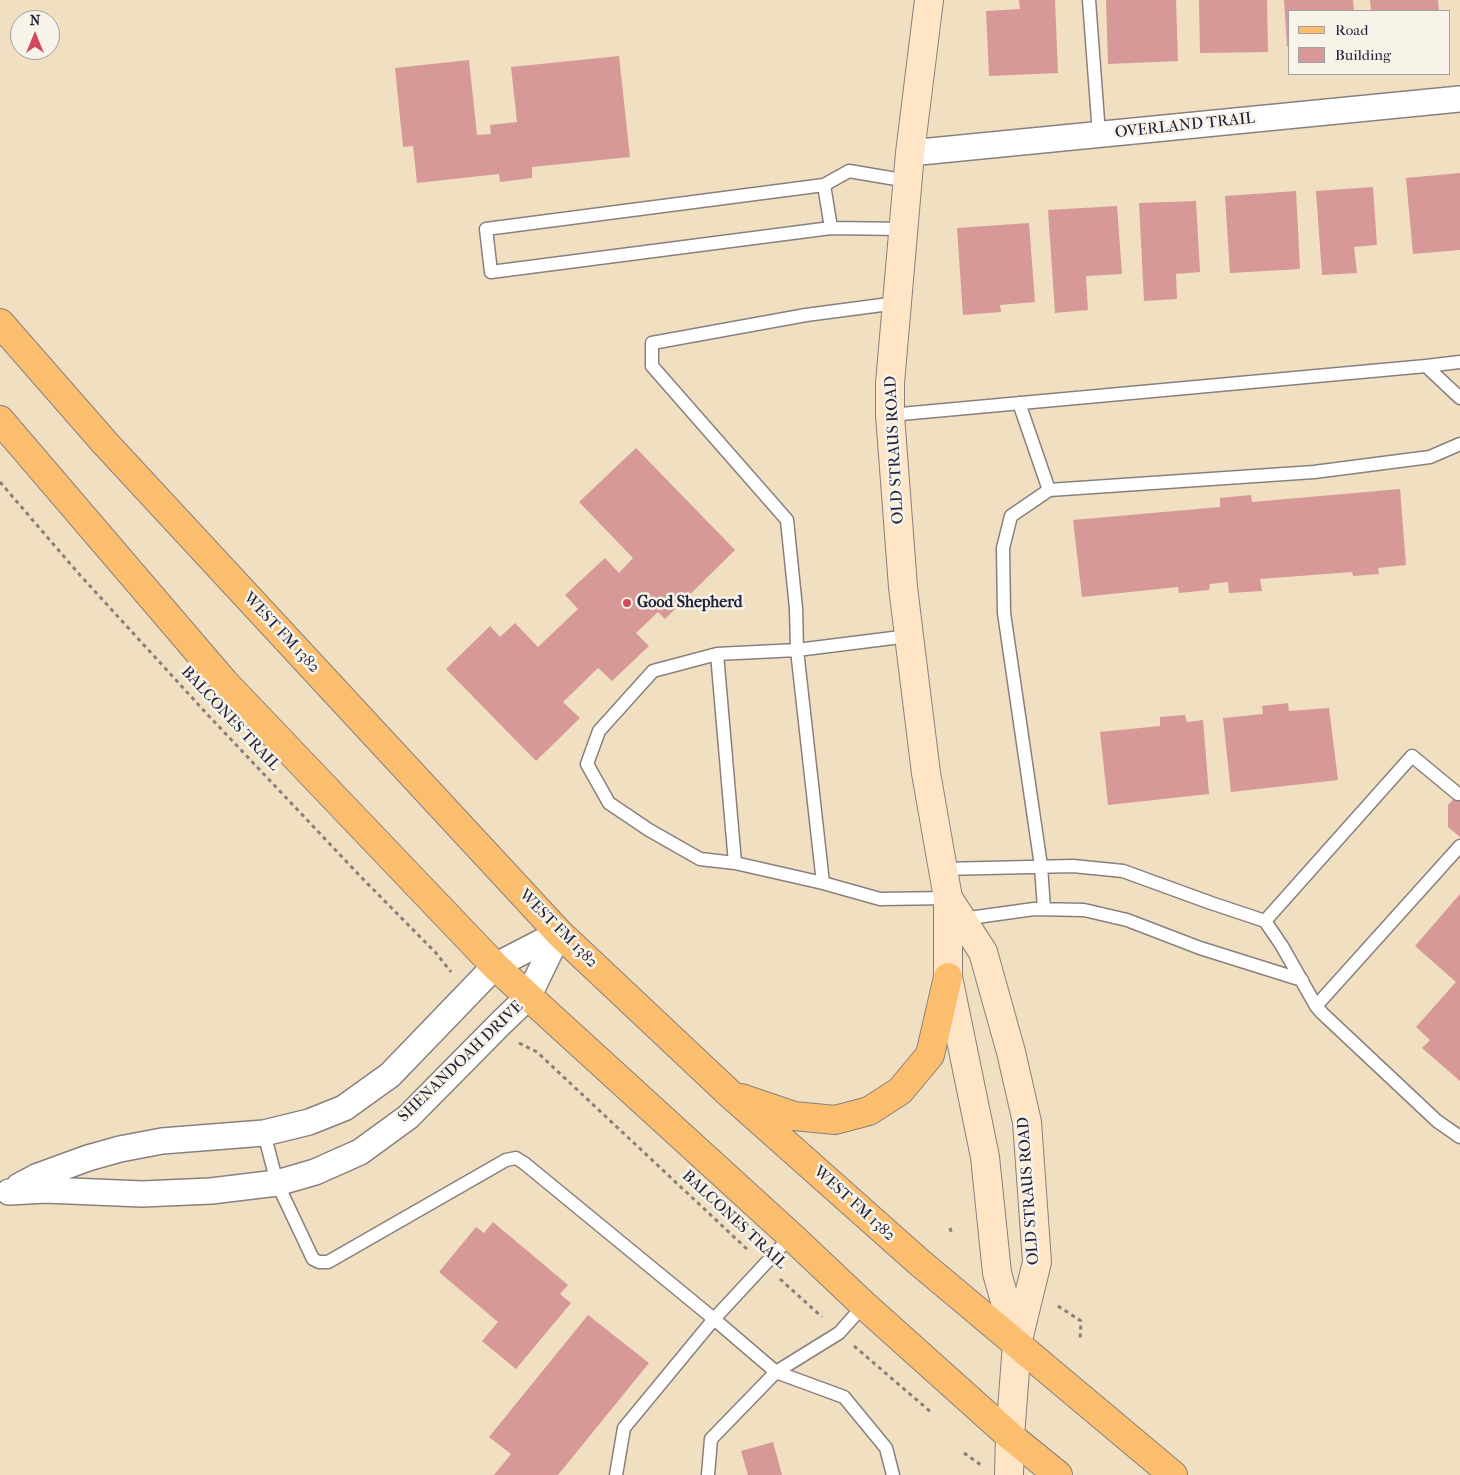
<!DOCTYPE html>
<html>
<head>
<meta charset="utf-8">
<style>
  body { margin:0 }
  #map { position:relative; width:1460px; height:1475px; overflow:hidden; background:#f0dfc0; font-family:"IM FELL French Canon",serif }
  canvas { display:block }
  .legend { position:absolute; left:1288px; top:10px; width:162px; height:65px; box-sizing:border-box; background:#f7f3e8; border:1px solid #a29fa3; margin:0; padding:6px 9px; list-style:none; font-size:15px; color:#22223b }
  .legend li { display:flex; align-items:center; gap:10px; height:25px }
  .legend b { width:25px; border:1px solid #a29fa3 }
  .north { position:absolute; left:10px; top:10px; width:50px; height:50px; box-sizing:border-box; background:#f7f3e8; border:1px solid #a29fa3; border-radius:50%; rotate:0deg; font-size:14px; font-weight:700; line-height:20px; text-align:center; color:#22223b }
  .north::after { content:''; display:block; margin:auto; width:18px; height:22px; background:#d1495b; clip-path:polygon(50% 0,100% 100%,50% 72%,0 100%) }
</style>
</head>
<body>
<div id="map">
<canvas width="1460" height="1475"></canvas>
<ul class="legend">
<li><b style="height:6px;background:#fbbd6e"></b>Road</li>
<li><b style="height:14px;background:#d69997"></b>Building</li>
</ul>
<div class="north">N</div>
</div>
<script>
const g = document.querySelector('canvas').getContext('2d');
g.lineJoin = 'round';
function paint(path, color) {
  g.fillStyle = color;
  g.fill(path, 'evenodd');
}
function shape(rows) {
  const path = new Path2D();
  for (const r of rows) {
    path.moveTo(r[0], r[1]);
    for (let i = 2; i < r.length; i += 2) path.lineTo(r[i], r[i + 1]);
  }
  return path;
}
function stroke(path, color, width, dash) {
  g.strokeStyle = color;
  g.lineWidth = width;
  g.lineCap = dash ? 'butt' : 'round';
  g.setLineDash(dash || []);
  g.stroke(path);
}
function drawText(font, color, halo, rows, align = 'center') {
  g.font = font + ' "IM FELL French Canon",serif';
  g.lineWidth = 5;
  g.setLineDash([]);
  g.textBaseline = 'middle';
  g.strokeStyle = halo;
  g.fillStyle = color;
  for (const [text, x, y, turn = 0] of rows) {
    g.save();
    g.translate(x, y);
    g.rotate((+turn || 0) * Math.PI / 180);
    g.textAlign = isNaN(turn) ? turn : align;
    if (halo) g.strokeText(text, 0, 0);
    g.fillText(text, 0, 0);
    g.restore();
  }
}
paint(shape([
  [1019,0,1055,0,1058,73,989,76,986,11,1020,9],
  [1106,0,1176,0,1178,61,1108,64],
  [1199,0,1267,0,1268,52,1200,53],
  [1284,0,1353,0,1354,11,1289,11,1289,46,1287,47],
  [1370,0,1438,0,1439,11,1371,11],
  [619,56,630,157,532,167,532,178,500,182,499,174,417,183,413,146,403,147,395,68,469,60,477,135,491,134,490,125,517,122,511,67],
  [1460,173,1460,250,1413,254,1406,178],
  [1373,187,1377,245,1354,247,1357,273,1322,275,1316,191],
  [1296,191,1300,269,1230,273,1225,196],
  [1196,201,1200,272,1176,274,1177,299,1144,301,1139,203],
  [1117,206,1122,274,1086,276,1088,310,1055,313,1048,210],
  [1029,223,1035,302,1000,305,1001,312,963,315,957,228],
  [636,448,735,550,665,619,658,612,636,633,649,646,612,681,598,668,563,702,580,718,536,761,446,669,490,626,500,637,515,623,538,647,578,609,565,595,605,558,619,573,633,558,579,502],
  [1400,489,1406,565,1378,568,1379,574,1353,576,1352,572,1260,579,1262,591,1229,593,1228,582,1210,584,1209,590,1179,593,1178,587,1082,597,1073,520,1220,507,1220,498,1251,495,1252,502],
  [1288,703,1289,711,1329,708,1338,780,1231,792,1223,718,1263,714,1262,706],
  [1185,715,1187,722,1203,720,1209,794,1108,805,1100,732,1160,726,1160,717],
  [1460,792,1460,837,1448,827,1448,805],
  [1460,894,1460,1081,1422,1048,1430,1040,1416,1027,1456,982,1415,946],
  [493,1222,568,1285,560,1294,571,1303,516,1369,482,1341,498,1322,439,1272,476,1227,484,1233],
  [588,1315,649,1363,558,1475,494,1475,511,1454,489,1437],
  [773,1442,782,1475,748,1475,741,1451]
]), '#d69997');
const lane = shape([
  [1089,0,1099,134],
  [824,185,831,228],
  [904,229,831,228,491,272,486,229,824,185,849,171,908,181],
  [1426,366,1460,362],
  [1019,403,1049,490,1314,472,1430,457,1460,444],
  [890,415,1426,366,1460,398],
  [909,636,797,650,717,654,653,671,599,731,587,764,609,803,649,830,700,859,735,863,823,883,880,899,948,898],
  [717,654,735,863],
  [942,869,1073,866,1123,871,1211,903,1265,921,1282,946,1316,1006,1322,1013,1437,1121,1460,1137],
  [823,883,797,650,796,608,787,520,652,366,652,343,806,315,897,303],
  [1044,909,1041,866,1004,613,1003,548,1011,516,1049,490],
  [962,919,1034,909,1084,910,1127,920,1200,948,1302,980],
  [1265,921,1412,756,1458,794],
  [1316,1006,1460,846],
  [264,1133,277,1183,313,1259,319,1262,328,1262,506,1160,516,1158,524,1163,714,1319,624,1428,616,1475],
  [791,1236,714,1319,776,1372,844,1397,886,1448,893,1475],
  [708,1475,711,1439,776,1372,839,1333,864,1305]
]);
const street = shape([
  [910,153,1460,99],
  [19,1186,36,1177,88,1158,120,1149,162,1141,264,1133,309,1122,344,1108,390,1075,495,966,559,933],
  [9,1192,46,1190,142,1194,211,1191,277,1183,315,1172,360,1152,408,1117,501,1023,528,997,559,933]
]);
const secondary = shape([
  [929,0,910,153,890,383,890,415,903,587,909,636,926,773,948,898,948,977,985,1157,997,1273,1017,1344],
  [948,898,983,952,1011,1052,1027,1122,1037,1262,1017,1344,1010,1436,1009,1475]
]);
const primary = shape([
  [0,323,105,443,559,933,730,1094,919,1262,1173,1475],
  [0,420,225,683,495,966,791,1236,864,1305,1010,1436,1058,1475],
  [741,1098,794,1116,835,1120,869,1111,900,1091,930,1055,948,977]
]);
stroke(lane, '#89807e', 15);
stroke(street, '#89807e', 28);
stroke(secondary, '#89807e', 30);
stroke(primary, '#89807e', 30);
stroke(shape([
  [0,482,79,574,207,714,361,877,436,953,451,972],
  [519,1043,537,1052,748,1250],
  [950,1228,952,1235],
  [780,1279,822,1317],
  [1058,1306,1081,1321,1080,1341],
  [854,1346,932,1413],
  [964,1453,981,1465]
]), '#89807e', 3, [4, 4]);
stroke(lane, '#fff', 12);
stroke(street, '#fff', 25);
stroke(secondary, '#fde5c5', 28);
stroke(primary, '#fbbd6e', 28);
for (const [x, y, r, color] of [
  [627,603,5,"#d1495b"]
]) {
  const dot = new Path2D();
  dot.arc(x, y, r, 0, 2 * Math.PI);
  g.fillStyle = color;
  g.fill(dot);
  stroke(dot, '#f7f3e8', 2);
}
drawText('16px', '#22223b', '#f7f3e8', [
  ["OVERLAND TRAIL",1185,126,-6],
  ["OLD STRAUS ROAD",895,450,-93],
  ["WEST FM 1382",281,633,47],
  ["BALCONES TRAIL",230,719,47],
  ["WEST FM 1382",558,929,45],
  ["SHENANDOAH DRIVE",461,1062,-44],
  ["OLD STRAUS ROAD",1029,1191,-94],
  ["WEST FM 1382",854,1204,42],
  ["BALCONES TRAIL",734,1220,43]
]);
drawText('bold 16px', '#22223b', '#f7f3e8', [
  ["Good Shepherd",637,603]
], 'left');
</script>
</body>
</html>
